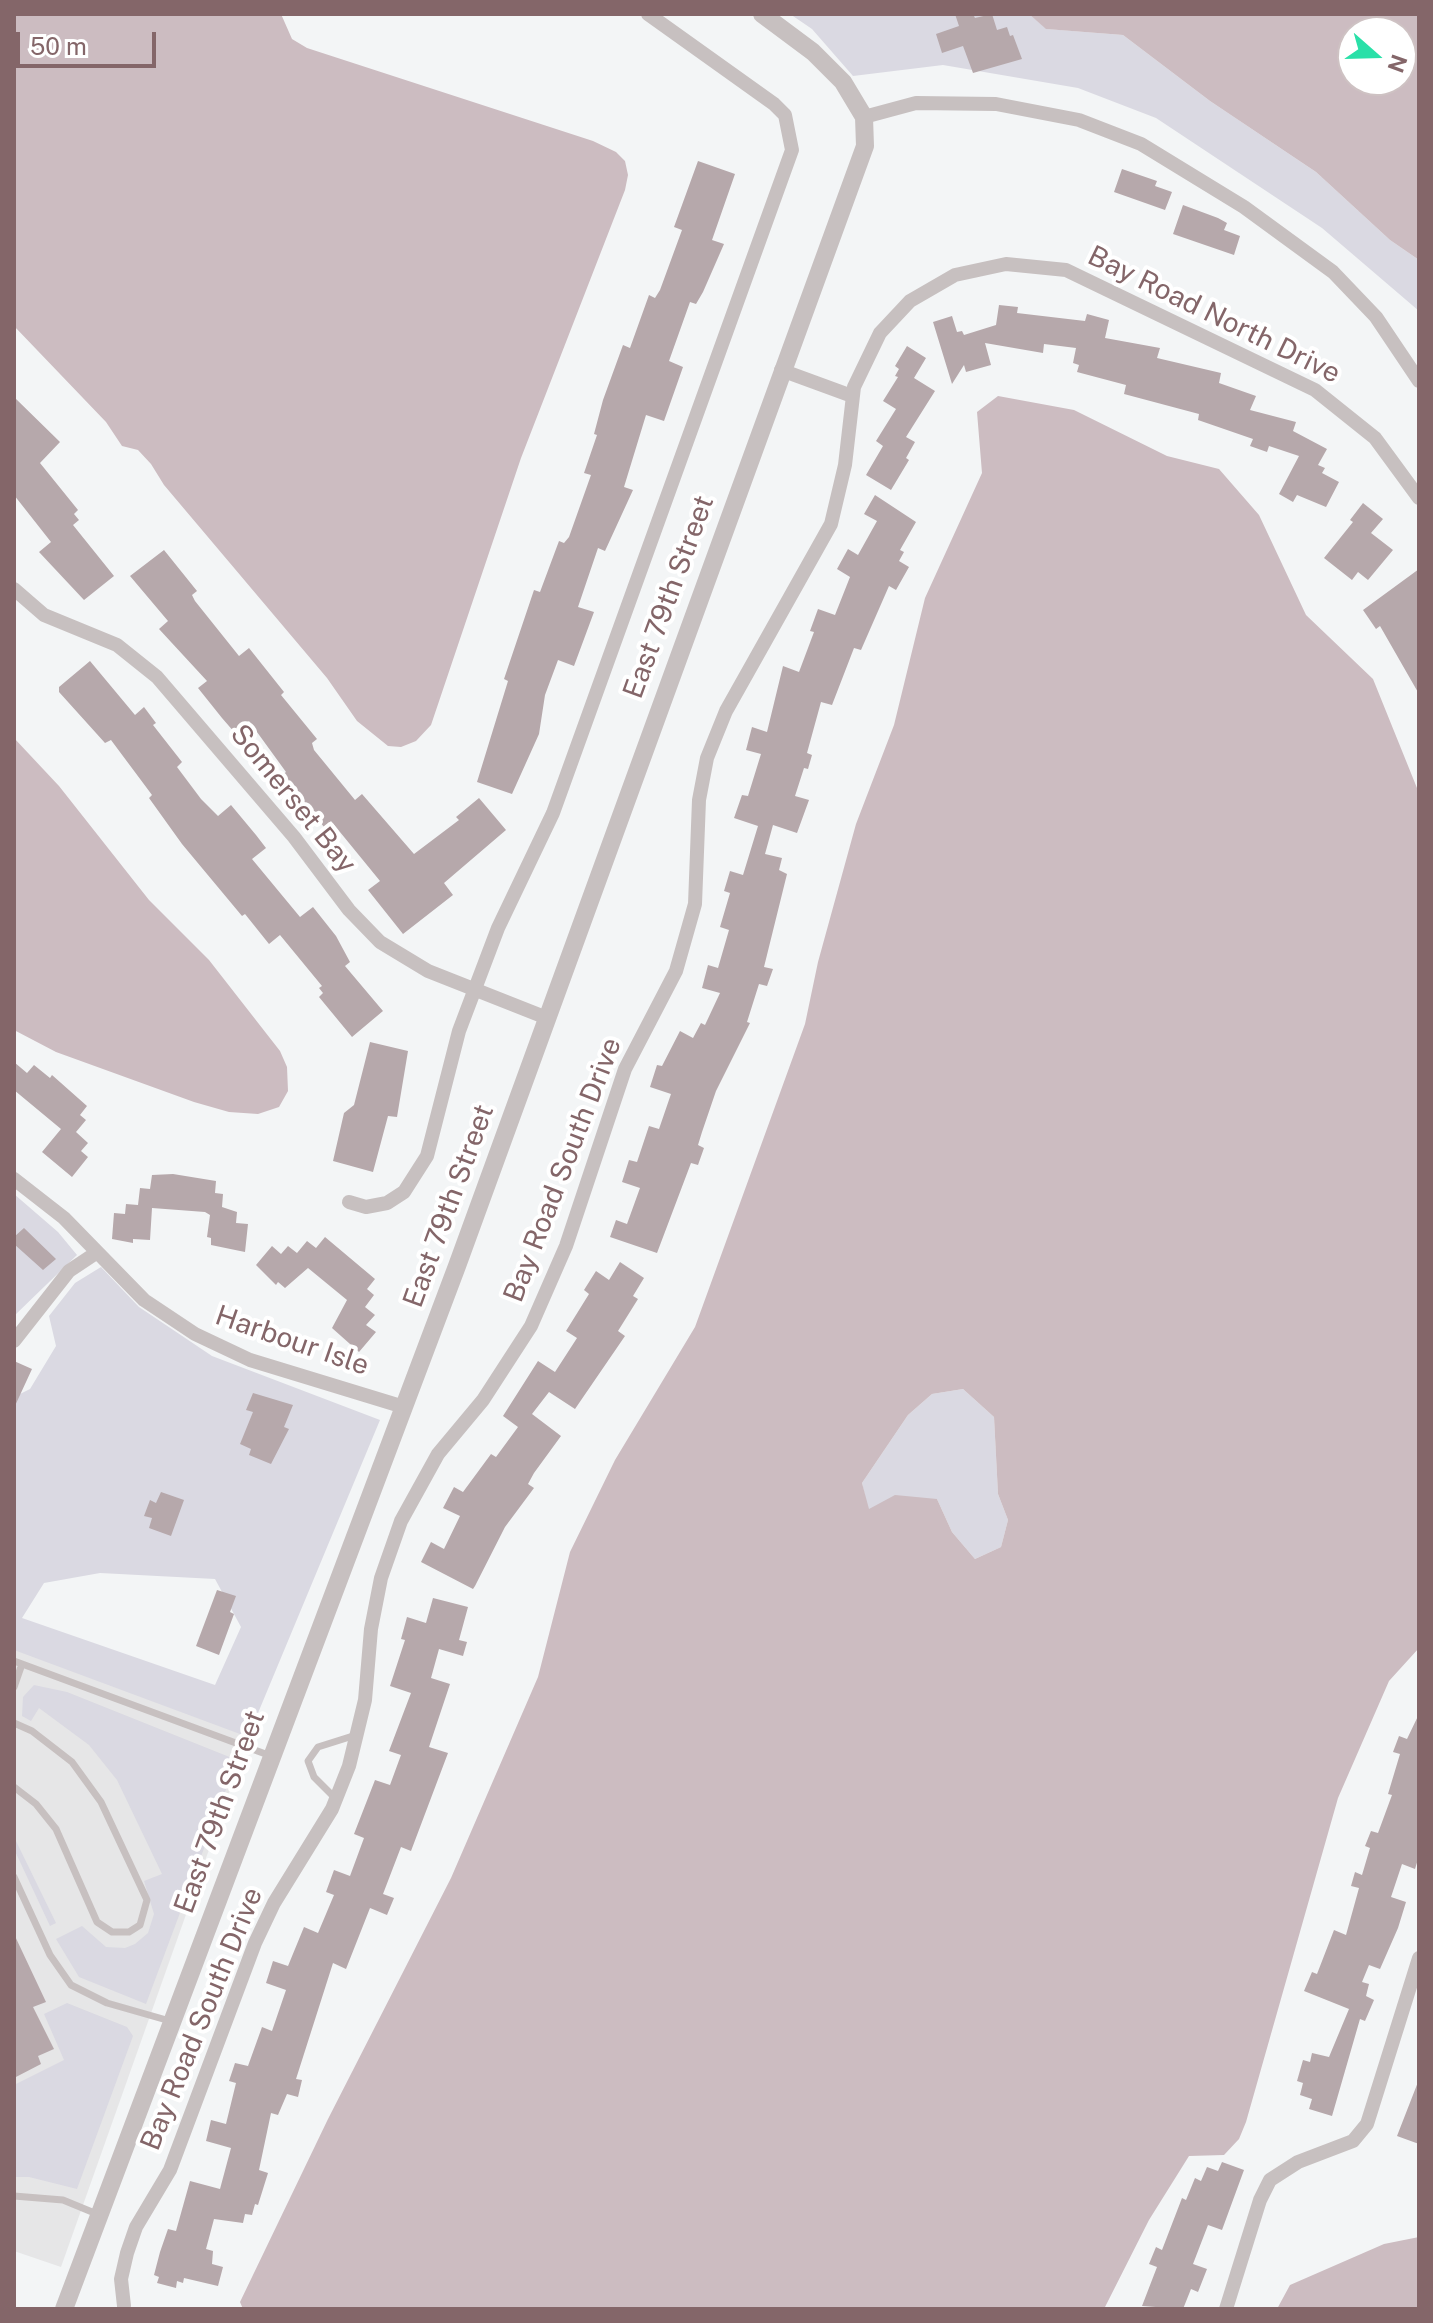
<!DOCTYPE html>
<html>
<head>
<meta charset="utf-8">
<style>
  body { margin:0 }
  #map { position:relative; width:1433px; height:2323px; overflow:hidden; background:#f3f5f6; font-family:"Public Sans",sans-serif }
  canvas { display:block }
  .frame { position:absolute; inset:0; border:16px solid #846669; pointer-events:none }
  .north { position:absolute; left:1337px; top:16px; width:80px; height:80px; box-sizing:border-box; background:#fff; border:2px solid #cec2c3; border-radius:50%; rotate:110deg; font-size:22px; font-weight:700; line-height:32px; text-align:center; color:#846669 }
  .north::after { content:''; display:block; margin:auto; width:28px; height:36px; background:#2ae0a8; clip-path:polygon(50% 0,100% 100%,50% 72%,0 100%) }
  .scale { position:absolute; left:16px; top:32px; width:140px; height:36px; box-sizing:border-box; border:4px solid #846669; border-top:0; padding-left:10px; font-size:24px; line-height:28px; white-space:nowrap; color:#846669; -webkit-text-stroke:6px #fff; paint-order:stroke }
</style>
</head>
<body>
<div id="map">
<canvas width="1433" height="2323"></canvas>
<div class="frame"></div>
<div class="north">N</div>
<div class="scale">50 m</div>
</div>
<script>
const g = document.querySelector('canvas').getContext('2d');
g.lineJoin = 'round';
function paint(path, color) {
  g.fillStyle = color;
  g.fill(path, 'evenodd');
}
function shape(rows) {
  const path = new Path2D();
  for (const r of rows) {
    path.moveTo(r[0], r[1]);
    for (let i = 2; i < r.length; i += 2) path.lineTo(r[i], r[i + 1]);
  }
  return path;
}
function stroke(path, color, width, dash) {
  g.strokeStyle = color;
  g.lineWidth = width;
  g.lineCap = dash ? 'butt' : 'round';
  g.setLineDash(dash || []);
  g.stroke(path);
}
function drawText(font, color, halo, rows, align = 'center') {
  g.font = font + ' "Public Sans",sans-serif';
  g.lineWidth = 8;
  g.setLineDash([]);
  g.textBaseline = 'middle';
  g.strokeStyle = halo;
  g.fillStyle = color;
  for (const [text, x, y, turn = 0] of rows) {
    g.save();
    g.translate(x, y);
    g.rotate((+turn || 0) * Math.PI / 180);
    g.textAlign = isNaN(turn) ? turn : align;
    if (halo) g.strokeText(text, 0, 0);
    g.fillText(text, 0, 0);
    g.restore();
  }
}
paint(shape([
  [14,1616,261,1703,61,2267,14,2251]
]), '#e6e6e7');
paint(shape([
  [790,14,1029,14,1047,29,1123,35,1210,101,1316,172,1390,240,1419,260,1419,311,1322,228,1156,118,1078,88,943,65,853,76,812,29],
  [14,1194,58,1232,77,1255,14,1316],
  [101,1267,139,1307,212,1356,380,1420,248,1737,14,1650,14,1397,30,1389,56,1346,49,1316,75,1283],
  [100,1573,215,1579,241,1627,215,1685,22,1618,44,1583],
  [963,1389,994,1417,998,1494,1008,1520,1001,1547,975,1559,952,1532,937,1499,868,1510,862,1483,908,1415,932,1394],
  [34,1685,67,1692,237,1760,146,2004,79,1977,56,1939,82,1926,106,1947,125,1948,135,1944,148,1933,154,1914,144,1881,162,1874,117,1780,89,1745,39,1708,31,1721,22,1716,23,1697],
  [14,1838,15,1839,56,1923,50,1926,14,1849],
  [67,2003,127,2027,133,2036,77,2189,29,2177,14,2177,14,2085,64,2060,44,2014]
]), '#dad9e2');
paint(shape([
  [14,14,281,14,292,39,307,48,593,141,616,152,625,161,628,175,625,190,521,458,431,725,416,741,401,747,388,746,357,721,327,678,164,485,151,464,138,450,122,446,106,422,14,326],
  [1029,14,1419,14,1419,260,1390,240,1316,172,1210,101,1123,35,1046,29],
  [1353,32,1401,32,1401,80,1353,80],
  [998,396,1074,410,1167,456,1219,469,1259,515,1306,615,1373,679,1419,793,1419,1648,1389,1681,1338,1798,1246,2122,1239,2139,1224,2155,1189,2156,1149,2220,1104,2309,243,2309,240,2302,328,2119,451,1878,538,1677,570,1552,615,1460,695,1327,805,1024,818,962,856,824,894,725,925,598,982,473,977,412],
  [963,1389,994,1417,998,1494,1008,1520,1001,1547,975,1559,952,1532,937,1499,895,1495,869,1509,862,1483,908,1415,932,1394],
  [14,738,59,786,149,900,209,960,280,1051,287,1067,288,1091,279,1107,258,1114,229,1112,194,1102,56,1052,14,1030],
  [1419,2237,1419,2309,1277,2309,1290,2285,1384,2244]
]), '#ccbcc1');
paint(shape([
  [955,14,973,14,975,18,992,14,997,30,1007,27,1010,36,1013,35,1022,59,973,73,963,46,942,53,936,34,959,26],
  [698,161,735,174,712,240,724,244,703,292,696,304,690,302,669,361,683,367,664,421,646,415,624,487,633,490,605,551,598,548,578,607,594,612,574,666,558,660,545,695,539,734,512,794,477,782,508,681,504,679,534,590,540,592,559,541,564,543,569,537,591,475,584,473,597,435,594,434,603,400,623,345,630,348,649,295,655,298,660,290,682,230,674,227],
  [1122,169,1157,181,1155,186,1172,192,1165,210,1114,192],
  [1183,205,1218,218,1227,223,1224,230,1240,236,1234,255,1173,234],
  [999,305,1018,307,1017,313,1085,321,1087,314,1109,320,1105,338,1160,348,1157,358,1221,373,1219,383,1256,396,1250,410,1296,422,1293,431,1327,449,1318,465,1325,468,1322,473,1339,482,1326,507,1297,495,1293,502,1279,494,1299,456,1269,446,1267,452,1250,446,1253,439,1198,420,1199,414,1124,394,1126,385,1077,372,1079,365,1073,363,1076,348,1044,344,1043,353,985,343,991,365,966,372,964,365,952,384,933,322,952,316,957,332,962,331,964,335,996,325],
  [907,346,926,358,914,378,935,391,906,437,915,442,906,458,909,460,891,490,866,475,883,446,876,441,896,409,883,401,898,377,895,376,899,369,895,366],
  [14,397,60,442,40,463,78,510,74,514,79,520,73,525,114,576,84,600,39,552,51,542,14,495],
  [875,495,916,522,900,550,904,552,899,561,909,567,896,590,889,586,861,650,854,648,832,705,821,702,807,753,812,755,808,769,804,768,795,796,809,800,797,833,773,825,765,854,782,858,779,870,787,874,764,967,773,969,767,986,759,984,747,1022,750,1023,716,1091,702,1132,698,1145,704,1148,698,1165,691,1163,657,1253,610,1237,616,1220,627,1224,640,1188,622,1182,629,1160,637,1162,649,1126,659,1129,671,1094,650,1087,657,1065,662,1066,680,1031,693,1038,701,1023,705,1025,720,993,702,988,708,965,718,968,729,930,720,927,730,893,724,891,730,871,743,875,758,826,734,818,742,795,748,796,761,754,746,750,752,727,767,732,783,666,799,672,814,632,810,631,818,609,835,615,850,577,837,569,848,549,858,555,877,521,864,514],
  [1363,503,1383,519,1371,533,1393,550,1368,580,1358,572,1352,580,1324,558,1353,522,1350,520],
  [164,550,197,591,192,595,195,601,239,656,249,648,284,692,281,695,317,739,312,743,314,750,355,800,362,794,414,854,459,820,456,817,479,798,506,830,444,883,453,895,403,934,368,890,380,881,331,821,324,827,282,775,286,772,249,721,235,733,222,718,198,688,207,681,159,629,168,621,130,576],
  [1419,569,1419,694,1380,626,1376,629,1363,610],
  [90,661,135,715,144,707,156,723,153,725,182,762,177,767,201,799,218,816,231,805,256,835,266,848,252,859,300,917,313,907,336,936,350,962,345,966,383,1011,352,1037,319,997,323,993,319,988,322,986,280,935,269,944,245,914,242,916,182,844,149,798,152,795,111,740,105,743,59,692,59,687],
  [370,1042,408,1051,397,1117,388,1116,373,1172,333,1161,344,1113,354,1105],
  [14,1062,27,1073,34,1065,50,1078,52,1075,87,1106,80,1115,86,1120,76,1132,88,1143,81,1151,88,1157,72,1177,42,1152,61,1129,14,1090],
  [173,1174,216,1181,215,1193,223,1194,222,1207,237,1212,236,1223,248,1224,245,1252,211,1245,211,1238,207,1237,210,1215,205,1212,152,1208,150,1240,133,1239,133,1243,112,1239,114,1213,125,1214,126,1204,138,1205,140,1188,150,1189,152,1175],
  [24,1228,56,1259,43,1270,14,1244,14,1237],
  [325,1237,375,1279,367,1289,374,1295,365,1307,375,1315,366,1325,376,1332,359,1352,332,1328,347,1300,308,1268,285,1288,278,1282,276,1285,256,1265,272,1246,281,1254,288,1246,297,1253,307,1241,316,1248],
  [620,1262,644,1278,633,1296,638,1299,618,1331,625,1336,575,1409,549,1392,532,1414,561,1436,534,1473,528,1484,534,1488,505,1527,475,1586,473,1589,421,1562,431,1542,444,1549,460,1516,443,1508,454,1487,463,1492,491,1454,496,1457,518,1427,503,1416,538,1361,555,1372,577,1338,566,1331,589,1294,584,1290,596,1271,609,1280],
  [14,1361,32,1369,14,1408],
  [253,1393,293,1405,284,1427,289,1429,271,1464,249,1455,251,1449,240,1444,253,1412,246,1410],
  [161,1492,184,1500,171,1536,149,1528,152,1518,144,1516,150,1500,156,1503],
  [217,1590,236,1596,230,1612,234,1614,219,1655,196,1646],
  [433,1598,468,1607,459,1640,467,1642,463,1656,439,1649,431,1678,450,1684,429,1747,448,1753,411,1851,401,1847,383,1894,394,1898,387,1915,370,1908,346,1969,333,1963,296,2079,302,2080,298,2097,287,2094,278,2115,271,2113,259,2170,268,2173,258,2205,255,2204,252,2215,245,2214,243,2223,214,2219,206,2249,213,2251,212,2264,223,2267,218,2286,184,2278,183,2283,177,2281,176,2288,157,2283,159,2277,154,2275,160,2252,168,2229,176,2231,190,2181,220,2189,231,2148,206,2141,211,2120,226,2124,236,2083,229,2081,235,2063,248,2066,262,2027,272,2031,286,1990,266,1983,273,1961,288,1966,304,1927,318,1933,334,1895,326,1892,334,1870,350,1876,364,1838,354,1834,375,1780,390,1785,401,1755,389,1751,411,1693,390,1686,405,1640,401,1639,407,1617,426,1623],
  [1419,1714,1419,1856,1415,1869,1402,1864,1391,1897,1406,1902,1398,1928,1380,1969,1369,1965,1362,1982,1369,1984,1366,1996,1374,2000,1365,2021,1360,2019,1332,2116,1309,2109,1312,2099,1300,2095,1303,2083,1297,2081,1303,2060,1310,2062,1312,2053,1329,2057,1349,2009,1304,1991,1312,1972,1317,1974,1334,1930,1346,1935,1359,1888,1351,1886,1355,1872,1362,1875,1370,1848,1365,1846,1371,1831,1378,1833,1392,1795,1388,1794,1400,1754,1393,1752,1399,1736,1407,1739],
  [14,1934,46,2002,33,2007,54,2049,38,2056,41,2064,14,2078],
  [1418,2082,1419,2082,1419,2144,1397,2136],
  [1222,2162,1244,2170,1222,2230,1208,2225,1193,2264,1207,2269,1198,2292,1191,2289,1183,2309,1142,2306,1157,2267,1149,2264,1156,2247,1162,2250,1182,2198,1186,2200,1195,2178,1201,2181,1207,2167,1218,2171]
]), '#b6a8ab');
stroke(shape([
  [14,1661,271,1756],
  [14,1687,22,1664],
  [14,1723,32,1731,72,1762,101,1802,147,1900,140,1925,129,1932,112,1932,97,1922,56,1829,36,1804,14,1787],
  [336,1799,314,1777,308,1761,318,1747,356,1735],
  [14,1877,50,1955,71,1985,107,2003,170,2021],
  [14,2196,63,2200,97,2214]
]), '#c7c0c0', 7);
stroke(shape([
  [864,117,916,103,996,104,1079,120,1141,144,1244,207,1333,272,1376,317,1419,381],
  [781,370,852,396],
  [14,589,44,615,117,645,157,677,294,837,349,910,380,942,428,971,547,1018],
  [14,1179,64,1218,144,1300,195,1334,250,1360,404,1407],
  [349,1202,366,1207,387,1203,404,1192,427,1156,459,1031,498,928,553,813,792,150,785,115,774,104,648,14],
  [14,1341,69,1271,96,1253],
  [124,2306,121,2279,127,2253,136,2227,170,2170,255,1943,274,1903,332,1809,349,1766,365,1700,371,1629,381,1578,401,1521,438,1454,483,1400,531,1326,566,1246,625,1069,676,971,695,904,699,800,707,758,726,711,831,524,845,465,854,387,880,333,910,301,955,275,1006,264,1066,270,1315,390,1375,438,1419,498],
  [1226,2309,1260,2200,1270,2180,1298,2162,1353,2141,1367,2124,1419,1958]
]), '#c7c0c0', 14);
stroke(shape([
  [64,2309,457,1266,865,146,864,117,843,82,813,52,762,14]
]), '#c7c0c0', 18);
drawText('28px', '#846669', '#fff', [
  ["Bay Road North Drive",1214,315,26],
  ["East 79th Street",669,597,-70],
  ["Somerset Bay",293,799,51],
  ["Bay Road South Drive",563,1170,-69],
  ["East 79th Street",449,1206,-70],
  ["Harbour Isle",292,1341,19],
  ["East 79th Street",220,1812,-70],
  ["Bay Road South Drive",202,2019,-68]
]);
</script>
</body>
</html>
